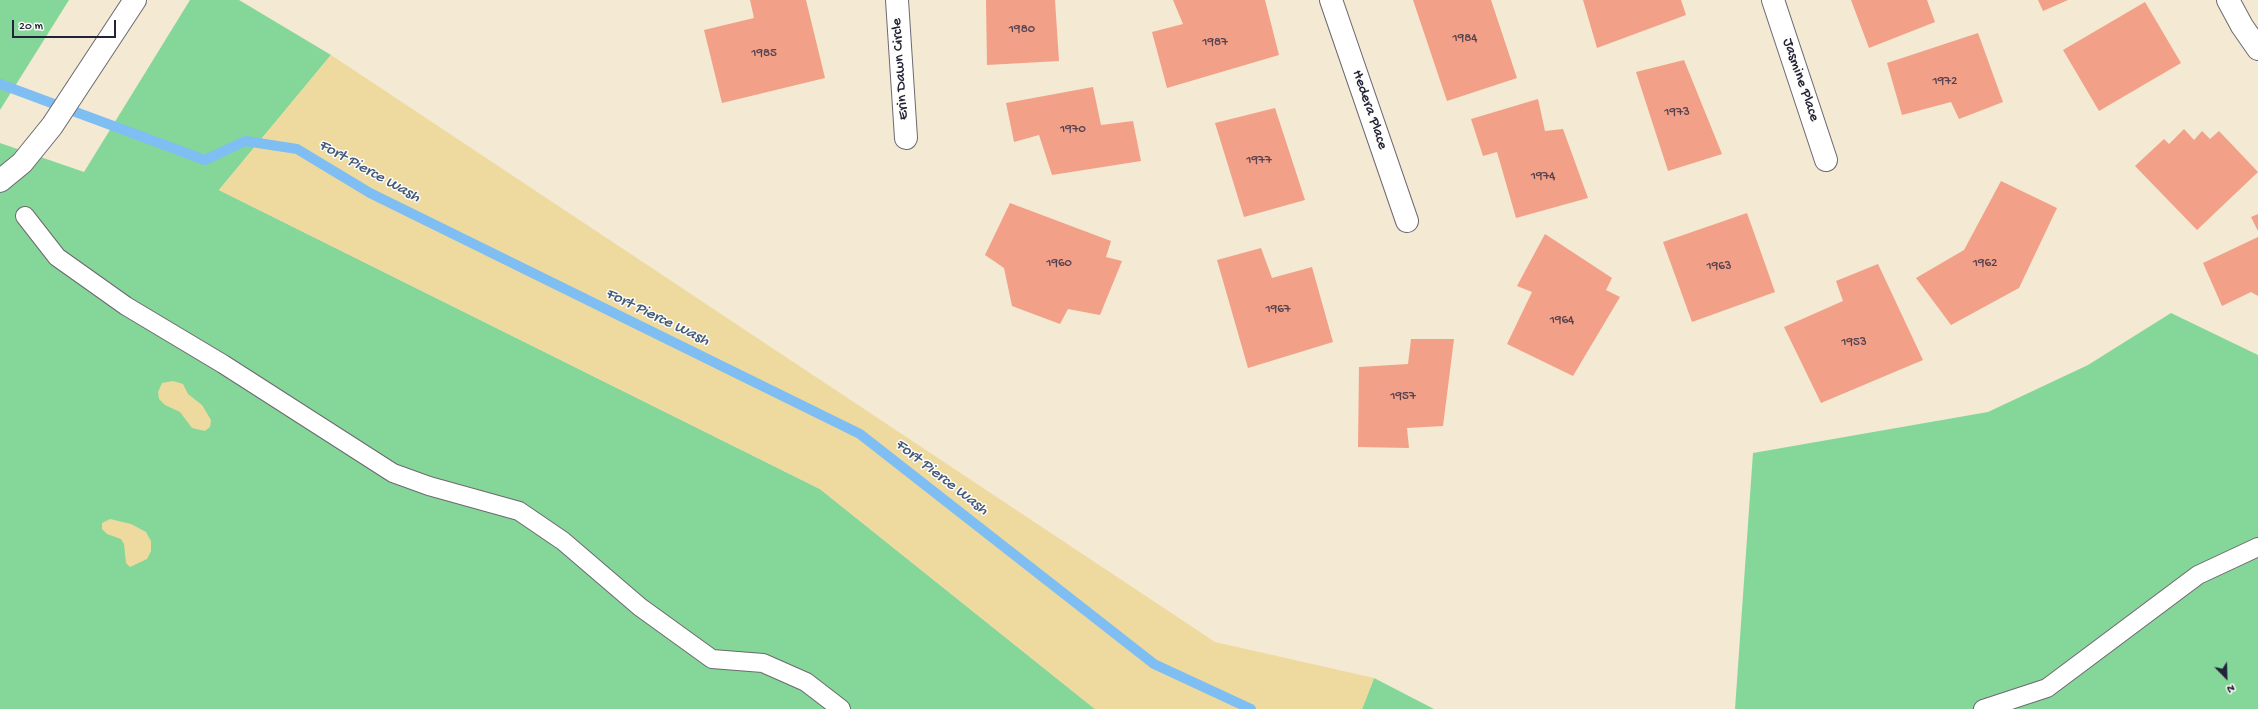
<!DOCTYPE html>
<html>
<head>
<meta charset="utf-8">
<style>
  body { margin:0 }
  #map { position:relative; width:2258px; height:709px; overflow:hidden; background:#f4e9d2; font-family:"Gochi Hand",sans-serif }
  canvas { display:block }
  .north { position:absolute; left:2206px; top:657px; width:40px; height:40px; -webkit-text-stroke:3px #fdfcf7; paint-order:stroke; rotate:157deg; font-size:11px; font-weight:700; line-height:16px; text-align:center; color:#22223b }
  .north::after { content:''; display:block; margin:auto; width:14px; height:18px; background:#22223b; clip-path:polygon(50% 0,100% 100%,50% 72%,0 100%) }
  .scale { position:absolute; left:12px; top:20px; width:104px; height:18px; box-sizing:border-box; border:2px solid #22223b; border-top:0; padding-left:5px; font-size:12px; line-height:14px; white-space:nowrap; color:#22223b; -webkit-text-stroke:3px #fdfcf7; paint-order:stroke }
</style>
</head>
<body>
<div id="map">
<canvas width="2258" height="709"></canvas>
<div class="north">N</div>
<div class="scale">20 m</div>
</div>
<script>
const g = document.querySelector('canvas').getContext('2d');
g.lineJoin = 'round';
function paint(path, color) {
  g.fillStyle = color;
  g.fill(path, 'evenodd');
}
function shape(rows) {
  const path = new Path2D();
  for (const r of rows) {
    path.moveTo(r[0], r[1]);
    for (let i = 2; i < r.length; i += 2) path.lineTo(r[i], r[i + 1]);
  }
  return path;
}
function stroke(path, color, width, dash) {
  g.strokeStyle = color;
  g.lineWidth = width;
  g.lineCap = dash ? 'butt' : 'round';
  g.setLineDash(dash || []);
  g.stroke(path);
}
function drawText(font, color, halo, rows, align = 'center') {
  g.font = font + ' "Gochi Hand",sans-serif';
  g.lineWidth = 3;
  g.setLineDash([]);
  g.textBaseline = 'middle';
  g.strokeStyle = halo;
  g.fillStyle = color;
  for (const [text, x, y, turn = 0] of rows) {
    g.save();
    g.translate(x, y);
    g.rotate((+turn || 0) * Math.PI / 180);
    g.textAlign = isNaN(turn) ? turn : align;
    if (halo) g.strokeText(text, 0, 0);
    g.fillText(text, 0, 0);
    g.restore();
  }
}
paint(shape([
  [0,0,69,0,0,110],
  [190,0,239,0,331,55,219,190,820,489,1095,709,0,709,0,143,84,172],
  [2171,313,2258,355,2258,709,1735,709,1753,453,1988,412,2088,365],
  [1374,678,1434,709,1362,709]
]), '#84d799');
paint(shape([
  [331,55,1215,642,1374,678,1362,709,1095,709,820,489,219,190],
  [173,381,183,384,188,394,202,405,211,420,210,427,205,431,192,428,180,412,165,405,159,399,158,392,162,383],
  [110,519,131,524,146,532,151,541,151,551,147,559,130,567,126,563,124,544,121,539,107,534,102,529,102,523]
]), '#eeda9e');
stroke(shape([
  [0,84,205,160,245,141,297,149,370,193,860,434,1154,664,1251,709]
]), '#7ebef3', 10);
paint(shape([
  [750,0,806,0,825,78,722,103,704,30,754,18],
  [986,0,1055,0,1059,61,987,65],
  [1173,0,1265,0,1279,55,1167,88,1152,32,1183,24],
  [1413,0,1491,0,1517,78,1447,101],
  [1583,0,1681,0,1686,15,1597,48],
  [1851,0,1927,0,1935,22,1869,48],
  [2038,0,2068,0,2043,11],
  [2145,2,2181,63,2099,111,2063,50],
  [1978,33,2003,102,1959,119,1951,102,1902,115,1887,63],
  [1684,60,1722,154,1668,171,1636,72],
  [1093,87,1101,125,1133,121,1141,161,1052,175,1039,135,1014,142,1006,103],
  [1538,99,1545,131,1563,129,1588,198,1516,218,1497,152,1483,156,1471,119],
  [1275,108,1305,200,1244,217,1215,123],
  [2184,129,2194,140,2202,131,2210,139,2219,131,2258,172,2197,230,2135,166,2164,139,2169,144],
  [2001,181,2057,208,2019,288,1951,325,1916,278,1964,250],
  [1010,203,1111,241,1106,257,1122,261,1100,315,1068,309,1060,324,1012,306,1004,268,985,255],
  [1747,213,1775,292,1692,322,1663,242],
  [2258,214,2258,231,2251,217],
  [1545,234,1612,278,1606,290,1620,297,1573,376,1507,344,1532,292,1517,286],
  [2258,237,2258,296,2251,292,2222,306,2203,263],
  [1261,248,1272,278,1312,267,1333,342,1248,368,1217,260],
  [1878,264,1923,360,1821,403,1784,327,1843,301,1836,281],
  [1411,339,1454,339,1443,426,1407,428,1409,448,1358,447,1359,367,1408,364]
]), '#f2a088');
const service = shape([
  [25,216,57,257,126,306,223,364,393,473,429,486,519,511,563,541,640,607,712,659,763,663,806,682,841,709],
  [1983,709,2047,688,2198,575,2258,547]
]);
const minor = shape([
  [897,0,906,138],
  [1331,0,1407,221],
  [1773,0,1826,160],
  [2228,0,2242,26,2258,49]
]);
const tertiary = shape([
  [0,181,22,163,52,126,135,0]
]);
stroke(service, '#6c6870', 20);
stroke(minor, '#6c6870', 24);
stroke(tertiary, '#6c6870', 24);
stroke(service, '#fff', 18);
stroke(minor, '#fff', 22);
stroke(tertiary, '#fff', 22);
drawText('13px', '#56424e', null, [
  ["1980",1022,30],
  ["1984",1465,39],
  ["1987",1215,43],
  ["1985",764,54],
  ["1972",1945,82],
  ["1973",1677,113],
  ["1970",1073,130],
  ["1977",1259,161],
  ["1974",1543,177],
  ["1960",1059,264],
  ["1962",1985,264],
  ["1963",1719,267],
  ["1967",1278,310],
  ["1964",1562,321],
  ["1953",1854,343],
  ["1957",1403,397]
]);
drawText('15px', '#22223b', '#fdfcf7', [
  ["Erin Dawn Circle",901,69,-94],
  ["Jasmine Place",1800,80,71],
  ["Hedera Place",1369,110,71]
]);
drawText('italic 16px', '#42597b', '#fdfcf7', [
  ["Fort Pierce Wash",369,172,29],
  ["Fort Pierce Wash",657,318,26],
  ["Fort Pierce Wash",941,478,38]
]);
</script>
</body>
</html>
